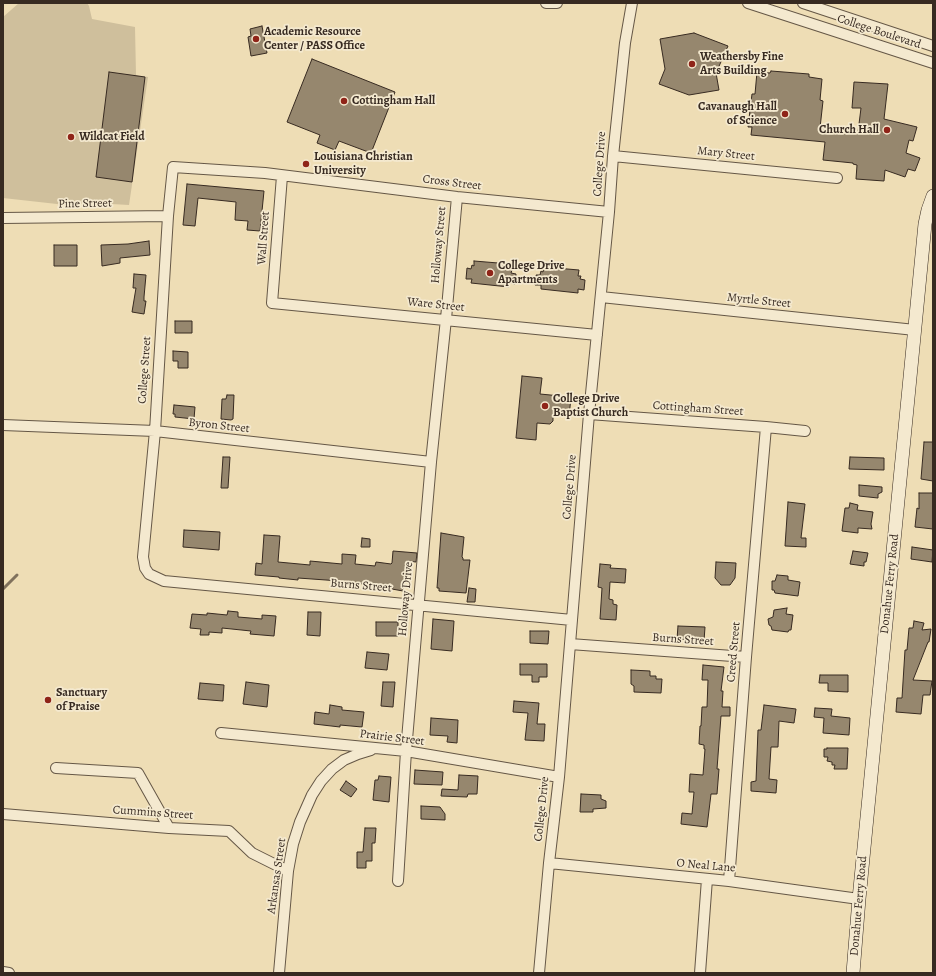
<!DOCTYPE html>
<html>
<head>
<meta charset="utf-8">
<style>
  body { margin:0 }
  #map { position:relative; width:936px; height:976px; overflow:hidden; background:#eeddb5; font-family:Alegreya,serif }
  canvas { display:block }
  .frame { position:absolute; inset:0; border:4px solid #372a21; pointer-events:none }
</style>
</head>
<body>
<div id="map">
<canvas width="936" height="976"></canvas>
<div class="frame"></div>
</div>
<script>
const g = document.querySelector('canvas').getContext('2d');
g.lineJoin = 'round';
function paint(path, color) {
  g.fillStyle = color;
  g.fill(path, 'evenodd');
}
function shape(rows) {
  const path = new Path2D();
  for (const r of rows) {
    path.moveTo(r[0], r[1]);
    for (let i = 2; i < r.length; i += 2) path.lineTo(r[i], r[i + 1]);
  }
  return path;
}
function stroke(path, color, width, dash) {
  g.strokeStyle = color;
  g.lineWidth = width;
  g.lineCap = dash ? 'butt' : 'round';
  g.setLineDash(dash || []);
  g.stroke(path);
}
function drawText(font, color, halo, rows, align = 'center') {
  g.font = font + ' Alegreya,serif';
  g.lineWidth = 3.5;
  g.setLineDash([]);
  g.textBaseline = 'middle';
  g.strokeStyle = halo;
  g.fillStyle = color;
  for (const [text, x, y, turn = 0] of rows) {
    g.save();
    g.translate(x, y);
    g.rotate((+turn || 0) * Math.PI / 180);
    g.textAlign = isNaN(turn) ? turn : align;
    if (halo) g.strokeText(text, 0, 0);
    g.fillText(text, 0, 0);
    g.restore();
  }
}
paint(shape([
  [19,3,87,3,89,6,92,19,135,27,136,75,148,77,129,205,94,203,66,205,3,198,3,17]
]), '#cfbf9c');
stroke(shape([
  [3,589,17,575]
]), '#80715c', 3);
const building = shape([
  [262,26,267,53,251,56,248,37,251,36,250,29,262,26],
  [694,33,728,46,716,73,719,90,689,95,659,84,665,69,660,39,694,33],
  [312,59,395,92,371,153,339,141,335,150,317,143,320,135,287,122,312,59],
  [771,71,809,74,809,77,822,79,820,100,823,101,820,128,858,132,861,108,852,108,854,82,888,84,884,119,917,127,913,141,909,140,906,153,920,158,915,171,908,169,905,177,885,170,884,181,856,179,857,165,853,164,853,163,823,160,825,142,751,135,752,127,748,127,752,94,755,94,757,72,770,73,771,71],
  [109,72,145,77,132,182,96,177,109,72],
  [187,184,264,191,260,231,247,230,248,221,235,220,236,202,198,198,195,226,183,225,187,184],
  [149,241,150,255,120,258,120,263,102,266,101,245,128,244,149,241],
  [54,245,77,245,77,266,54,266,54,245],
  [474,261,510,264,509,269,512,270,511,273,516,274,515,284,509,283,509,287,471,283,472,279,466,279,467,268,471,269,472,265,474,266,474,261],
  [544,267,579,270,578,276,581,276,580,279,585,280,584,290,578,289,578,293,541,289,541,285,535,285,536,275,540,275,541,271,543,272,544,267],
  [134,274,146,275,144,297,144,301,146,301,144,314,132,312,136,288,133,288,134,274],
  [175,321,192,321,192,333,175,333,175,321],
  [173,351,188,352,188,368,178,368,178,361,173,361,173,351],
  [522,376,542,378,540,394,571,397,569,417,553,415,553,421,550,424,537,423,536,440,516,438,522,376],
  [227,395,234,395,233,419,231,420,221,419,222,399,226,399,227,395],
  [174,405,195,407,194,419,175,417,175,414,173,414,174,405],
  [924,442,933,442,933,481,921,479,924,442],
  [223,457,230,457,228,488,221,488,223,457],
  [850,457,884,458,884,470,849,469,850,457],
  [859,485,882,487,882,492,878,494,878,498,859,496,859,485],
  [919,493,933,493,933,529,915,527,917,508,919,509,919,493],
  [788,502,805,504,801,538,806,538,806,547,785,546,788,502],
  [850,503,858,505,857,510,873,512,871,524,872,529,858,528,858,533,842,531,845,508,849,508,850,503],
  [184,530,220,532,219,550,183,547,184,530],
  [441,533,464,537,462,557,463,558,463,560,470,560,466,593,439,591,439,588,437,588,441,533],
  [264,535,280,536,278,562,310,565,310,561,342,564,342,554,356,555,355,564,375,566,376,562,391,564,392,563,393,551,417,553,416,562,407,561,403,591,392,589,393,587,387,586,353,583,353,585,340,583,340,581,298,578,298,580,279,578,279,577,255,575,256,563,262,564,264,535],
  [362,538,370,539,370,547,361,547,362,538],
  [912,547,933,550,932,562,911,559,912,547],
  [853,551,868,553,866,562,864,562,864,566,850,564,853,551],
  [716,562,736,563,735,578,730,585,721,585,715,578,716,562],
  [600,564,611,565,610,568,626,569,625,583,610,582,609,599,613,600,613,604,617,605,616,620,600,619,602,588,598,587,600,564],
  [777,575,788,576,788,580,800,582,798,596,775,593,774,590,772,590,772,581,775,581,777,575],
  [469,588,476,589,475,602,467,602,469,588],
  [787,608,786,614,793,615,791,630,789,630,788,632,772,630,771,626,769,625,768,619,773,617,774,610,787,608],
  [228,611,238,612,238,617,262,619,262,615,276,616,274,636,250,634,251,631,222,628,222,633,209,632,209,635,200,635,201,629,190,628,192,614,207,615,207,613,227,615,228,611],
  [308,612,321,612,320,636,307,635,308,612],
  [433,619,454,621,452,651,431,649,433,619],
  [914,621,924,623,922,630,931,629,929,642,928,642,913,680,932,681,930,695,923,695,921,714,896,712,897,698,902,698,905,650,907,650,909,628,913,628,914,621],
  [376,622,398,622,398,636,376,636,376,622],
  [678,626,705,627,704,641,677,639,678,626],
  [530,631,549,631,548,644,530,643,530,631],
  [367,652,389,654,387,670,365,668,367,652],
  [520,664,547,664,547,677,539,677,539,682,532,682,532,675,520,675,520,664],
  [703,665,724,667,721,691,723,691,722,707,730,707,730,716,721,716,717,769,719,769,717,794,711,794,707,827,681,824,682,813,692,814,694,792,689,792,690,774,703,775,705,749,704,749,704,745,699,744,700,726,701,726,702,707,707,707,708,680,702,680,703,665],
  [631,670,650,671,650,676,656,676,656,679,662,679,661,693,634,692,634,686,631,684,631,670],
  [820,675,848,675,848,692,828,691,828,683,819,683,820,675],
  [246,682,269,685,267,707,243,704,246,682],
  [383,682,395,682,393,707,381,706,383,682],
  [200,683,224,685,223,701,198,699,200,683],
  [514,701,539,703,537,724,545,724,544,741,525,740,528,713,513,712,514,701],
  [330,705,342,707,342,710,364,712,362,727,340,725,340,727,314,724,315,712,329,714,330,705],
  [764,705,796,709,794,723,779,721,778,747,771,747,769,779,777,780,776,793,751,791,751,782,756,781,758,730,761,730,764,705],
  [815,708,832,709,831,716,850,718,849,735,823,733,824,718,814,717,815,708],
  [431,718,458,720,457,743,447,742,448,736,430,735,431,718],
  [827,748,848,748,847,769,834,769,835,765,832,765,832,762,827,761,828,757,824,757,824,749,827,749,827,748],
  [415,770,443,772,442,785,414,784,415,770],
  [459,775,478,776,477,794,468,794,467,797,441,796,442,789,458,790,459,775],
  [379,776,391,777,389,802,373,800,375,780,378,780,379,776],
  [346,781,357,789,351,797,340,790,346,781],
  [581,794,601,795,601,799,606,801,606,808,593,809,593,812,580,812,581,794],
  [421,806,440,807,445,814,445,820,421,819,421,806],
  [365,828,376,828,375,843,372,843,372,861,366,861,366,868,357,868,357,852,363,852,365,828]
]);
paint(building, '#96876e');
stroke(building, '#372a21', 1);
const street = shape([
  [546,3,557,3],
  [748,3,933,63],
  [803,3,933,46],
  [613,156,837,178],
  [282,176,272,303,597,335],
  [3,218,168,216],
  [601,297,915,330],
  [589,414,766,427,805,431],
  [3,425,155,431,431,462],
  [572,620,164,581,149,574,145,568,143,557,155,431,168,216,173,167,265,173,457,197,609,212],
  [570,644,746,657],
  [221,733,406,751,559,777],
  [56,768,138,773,169,828],
  [3,814,169,828,229,831,252,853,288,871],
  [549,863,729,881,859,899],
  [398,881,406,751,431,462,446,319,457,197],
  [729,881,746,657,766,427],
  [3,972,9,973],
  [279,973,288,871,293,844,300,822,312,795,321,781,332,769,344,760,358,754,371,750],
  [539,973,549,863,559,777,589,414,609,212,613,156,625,43,632,3],
  [700,973,707,879]
]);
const secondary = shape([
  [853,973,859,899,925,224,928,210,933,196]
]);
stroke(street, '#655746', 12);
stroke(secondary, '#372a21', 14);
stroke(street, '#f4e9cf', 10);
stroke(secondary, '#f4e9cf', 13);
for (const [x, y, r, color] of [
  [256,39,4,"#8f2418"],
  [692,64,4,"#8f2418"],
  [344,101,4,"#8f2418"],
  [785,114,4,"#8f2418"],
  [887,130,4,"#8f2418"],
  [71,137,4,"#8f2418"],
  [306,164,4,"#8f2418"],
  [490,273,4,"#8f2418"],
  [545,406,4,"#8f2418"],
  [48,700,4,"#8f2418"]
]) {
  const dot = new Path2D();
  dot.arc(x, y, r, 0, 2 * Math.PI);
  g.fillStyle = color;
  g.fill(dot);
  stroke(dot, '#f4e9cf', 1.5);
}
drawText('bold 12px', '#372a21', '#f4e9cf', [
  ["Academic Resource",264,32],
  ["Center / PASS Office",264,46],
  ["Weathersby Fine",700,57],
  ["Arts Building",700,71],
  ["Cottingham Hall",352,101],
  ["Cavanaugh Hall",777,107,"right"],
  ["of Science",777,121,"right"],
  ["Church Hall",879,130,"right"],
  ["Wildcat Field",79,137],
  ["Louisiana Christian",314,157],
  ["University",314,171],
  ["College Drive",498,266],
  ["Apartments",498,280],
  ["College Drive",553,399],
  ["Baptist Church",553,413],
  ["Sanctuary",56,693],
  ["of Praise",56,707]
], 'left');
drawText('12px', '#372a21', '#f4e9cf', [
  ["College Boulevard",879,32,18],
  ["Mary Street",726,154,6],
  ["College Drive",600,164,-86],
  ["Cross Street",452,183,7],
  ["Pine Street",85,204,-1],
  ["Wall Street",264,238,-86],
  ["Holloway Street",439,245,-85],
  ["Myrtle Street",759,301,6],
  ["Ware Street",436,305,6],
  ["College Street",145,370,-86],
  ["Cottingham Street",698,409,4],
  ["Byron Street",219,426,6],
  ["College Drive",570,487,-85],
  ["Donahue Ferry Road",890,584,-84],
  ["Burns Street",361,586,5],
  ["Holloway Drive",406,599,-85],
  ["Burns Street",683,640,4],
  ["Creed Street",734,652,-85],
  ["Prairie Street",392,738,7],
  ["College Drive",542,809,-84],
  ["Cummins Street",153,813,4],
  ["O Neal Lane",706,866,5],
  ["Arkansas Street",277,876,-82],
  ["Donahue Ferry Road",859,906,-85]
]);
</script>
</body>
</html>
